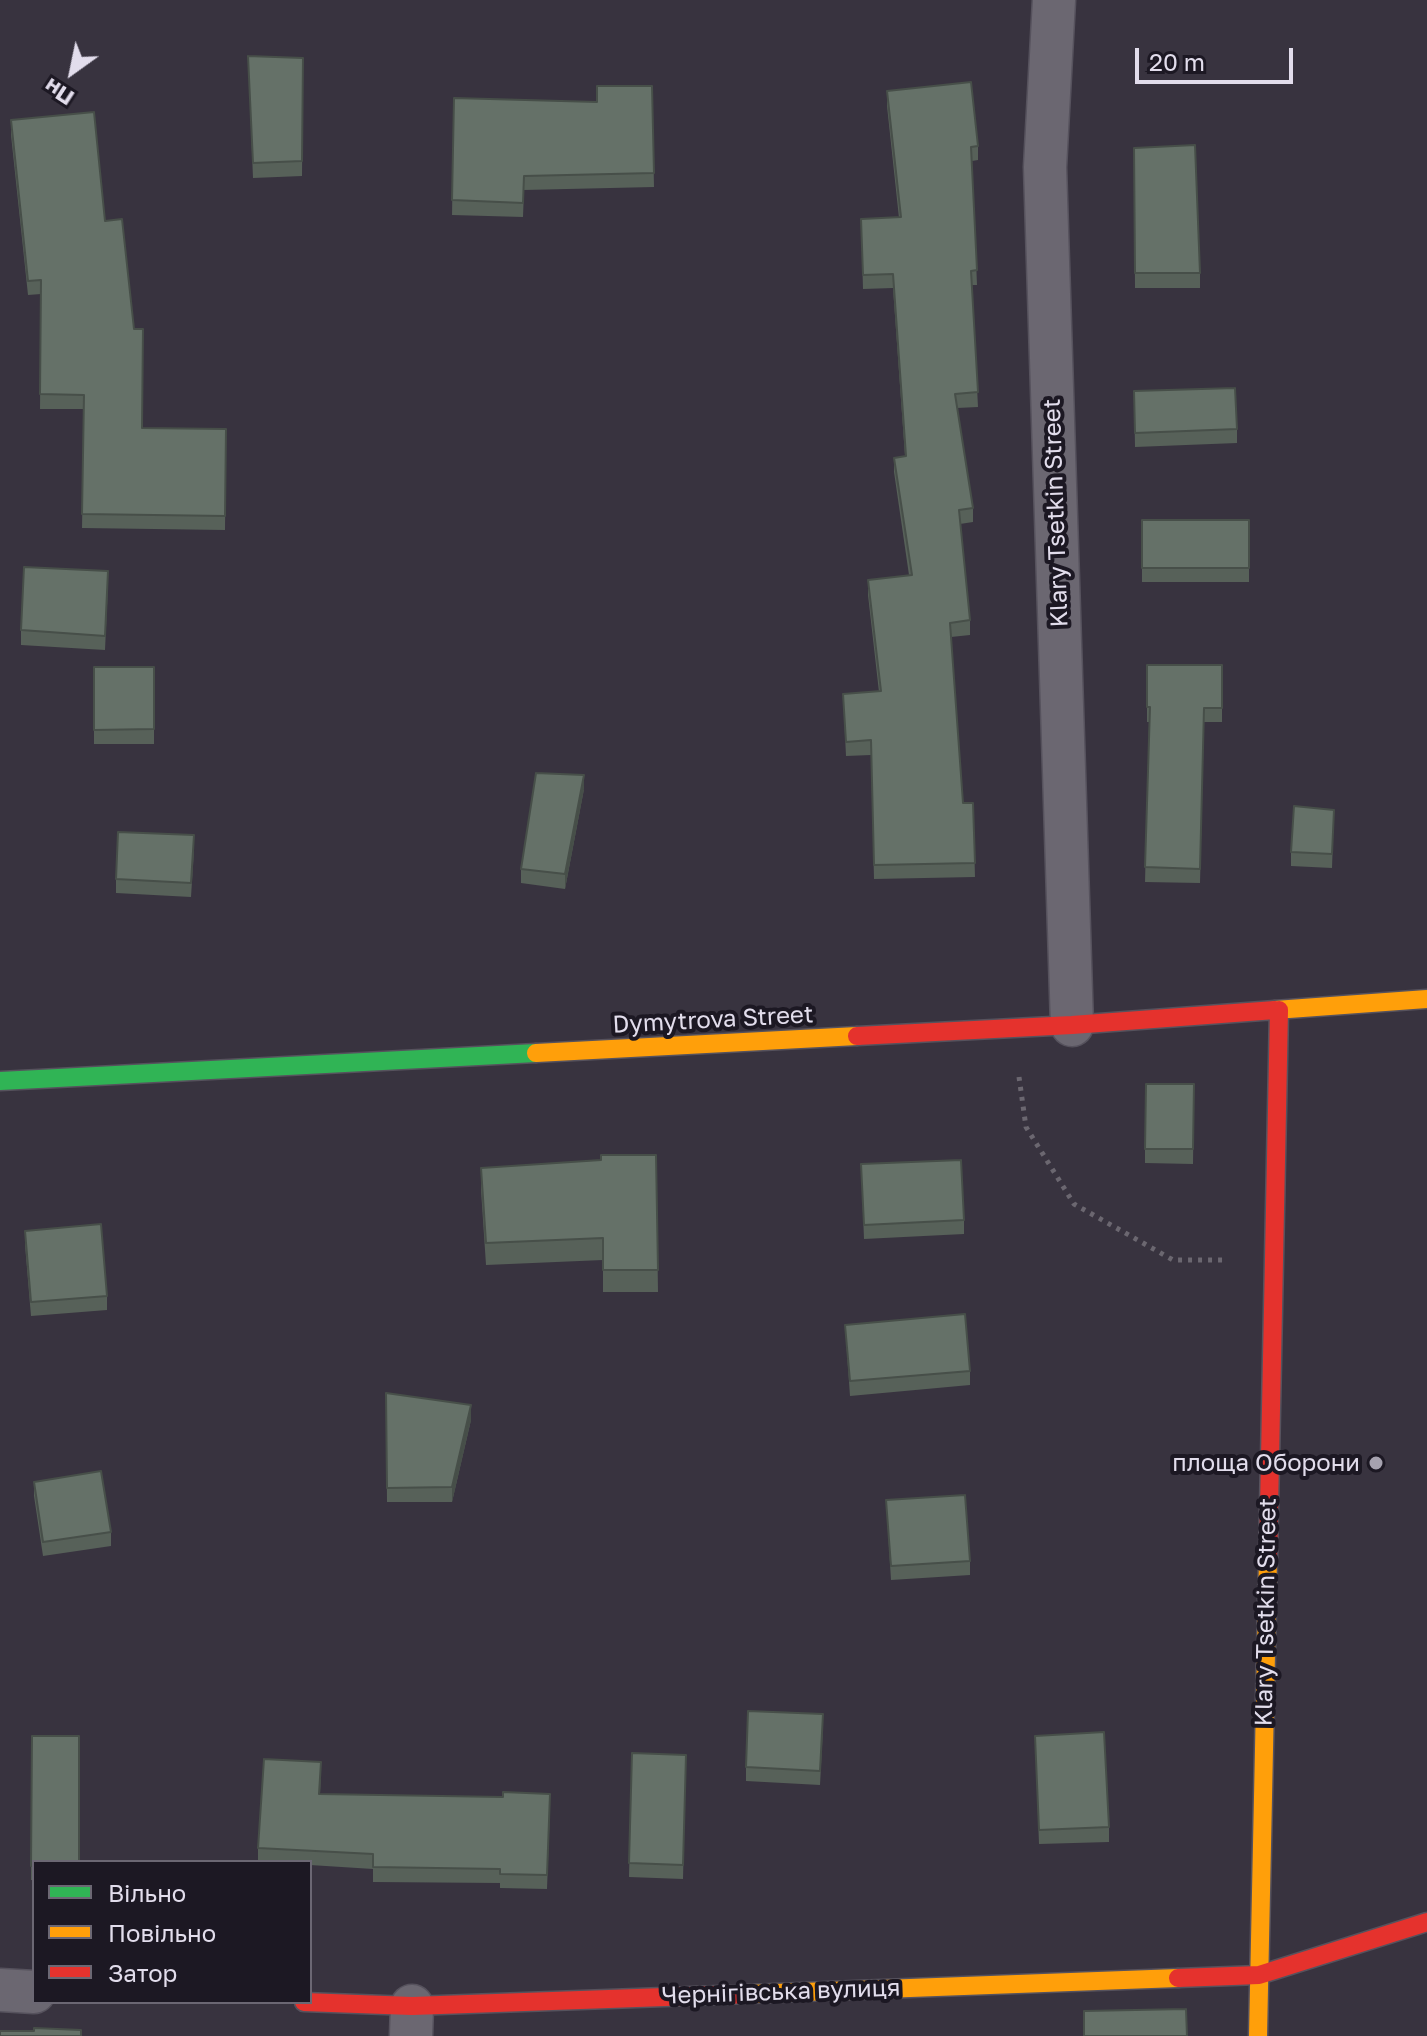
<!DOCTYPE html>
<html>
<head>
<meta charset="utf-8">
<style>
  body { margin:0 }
  #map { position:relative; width:1427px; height:2036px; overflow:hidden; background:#38333f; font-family:"Golos Text",sans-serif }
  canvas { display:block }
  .legend { position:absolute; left:32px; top:1860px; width:280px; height:144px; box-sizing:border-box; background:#1c1823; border:2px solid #6b6773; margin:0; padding:10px 14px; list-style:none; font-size:24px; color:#e2ddec }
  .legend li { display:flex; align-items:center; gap:16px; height:40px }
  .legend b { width:40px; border:2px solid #6b6773 }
  .north { position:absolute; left:32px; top:32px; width:80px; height:80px; -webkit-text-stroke:6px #1c1823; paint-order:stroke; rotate:213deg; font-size:22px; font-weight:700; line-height:32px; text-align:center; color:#e2ddec }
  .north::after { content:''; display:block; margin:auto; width:28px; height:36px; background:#e2ddec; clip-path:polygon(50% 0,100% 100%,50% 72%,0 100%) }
  .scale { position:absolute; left:1135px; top:48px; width:158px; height:36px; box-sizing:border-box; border:4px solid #e2ddec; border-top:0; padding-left:10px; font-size:24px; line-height:28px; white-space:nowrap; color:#e2ddec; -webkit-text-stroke:6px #1c1823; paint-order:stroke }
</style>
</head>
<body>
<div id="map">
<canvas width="1427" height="2036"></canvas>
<ul class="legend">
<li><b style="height:10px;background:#30b455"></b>Вільно</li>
<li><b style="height:10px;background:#ff9f0a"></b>Повільно</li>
<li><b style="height:10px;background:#e5322d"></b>Затор</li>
</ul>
<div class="north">Пн</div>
<div class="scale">20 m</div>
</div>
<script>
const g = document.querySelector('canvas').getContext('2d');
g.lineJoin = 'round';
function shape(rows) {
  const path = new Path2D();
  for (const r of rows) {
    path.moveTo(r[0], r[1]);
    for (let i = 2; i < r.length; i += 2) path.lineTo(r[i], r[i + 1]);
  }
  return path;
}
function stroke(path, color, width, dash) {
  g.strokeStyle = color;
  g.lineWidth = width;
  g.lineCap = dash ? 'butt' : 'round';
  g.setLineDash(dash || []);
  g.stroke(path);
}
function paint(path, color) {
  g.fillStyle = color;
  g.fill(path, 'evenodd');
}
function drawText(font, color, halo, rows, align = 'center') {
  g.font = font + ' "Golos Text",sans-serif';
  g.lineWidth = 8;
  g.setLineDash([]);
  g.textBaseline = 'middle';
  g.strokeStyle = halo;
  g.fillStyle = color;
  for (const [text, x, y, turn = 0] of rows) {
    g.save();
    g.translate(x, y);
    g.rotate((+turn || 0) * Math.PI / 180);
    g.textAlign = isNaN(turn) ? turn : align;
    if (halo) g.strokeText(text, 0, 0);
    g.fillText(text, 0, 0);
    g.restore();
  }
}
const street = shape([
  [1054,0,1045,167,1072,1025],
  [0,1990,34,1992],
  [411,2036,412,2006]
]);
const fast = shape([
  [0,1081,536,1053]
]);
const slow = shape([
  [1275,1010,1427,999],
  [536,1053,857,1036],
  [749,1994,1178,1978],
  [1258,2036,1268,1558]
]);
const jam = shape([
  [857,1036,1072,1025,1275,1010],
  [1268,1558,1279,1010],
  [1178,1978,1259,1975,1427,1922],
  [304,2002,412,2006,749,1994]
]);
stroke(street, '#56525d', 45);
stroke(fast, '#56525d', 21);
stroke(slow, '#56525d', 21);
stroke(jam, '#56525d', 21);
stroke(shape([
  [1019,1077,1026,1127,1074,1204,1173,1260,1224,1260]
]), '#6b6770', 5, [4, 6]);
stroke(street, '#6b6771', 42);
stroke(fast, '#30b455', 18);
stroke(slow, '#ff9f0a', 18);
stroke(jam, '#e5322d', 18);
paint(shape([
  [248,56,303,58,302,176,253,178],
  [652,86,654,187,524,190,523,217,452,215,454,98,597,102],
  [887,91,978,146,978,160,972,161,977,285,972,285,978,407,957,408,973,508,973,522,960,524,970,620,970,635,951,637,963,803,973,803,975,877,874,879,871,755,846,756,843,694,879,692,868,595,868,580,909,575,894,472,894,458,905,456,893,288,863,289,861,219,899,218,887,106],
  [11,120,105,221,142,428,226,429,225,530,82,528,84,409,40,409,41,294,28,295,11,135],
  [1134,148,1200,273,1200,288,1135,288],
  [1134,391,1237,429,1237,443,1135,447],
  [1142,520,1249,520,1249,582,1142,582],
  [108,585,105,650,21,645,21,630],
  [1147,665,1222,665,1222,722,1204,722,1200,883,1145,882,1149,722,1147,722],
  [94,667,154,667,154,744,94,744],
  [584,789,565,889,521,883,521,869],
  [1334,810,1332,868,1291,866,1291,852],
  [194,850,191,897,116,893,116,879],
  [1194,1084,1193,1164,1145,1163,1145,1149],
  [656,1155,658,1292,603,1292,603,1260,486,1265,481,1190,481,1168,601,1160],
  [861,1164,964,1220,964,1234,864,1239],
  [25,1231,107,1296,107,1310,31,1316,25,1245],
  [845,1325,970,1371,970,1385,850,1396],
  [386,1393,471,1420,452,1502,387,1502],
  [34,1482,111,1532,111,1546,43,1556,34,1496],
  [886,1500,970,1561,970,1575,891,1580],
  [823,1728,820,1785,746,1781,746,1767],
  [32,1736,34,1880,31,1880],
  [1035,1736,1109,1827,1109,1842,1039,1844],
  [632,1753,686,1755,683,1879,629,1877],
  [321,1776,320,1794,550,1808,547,1889,500,1888,500,1883,373,1882,373,1869,310,1865,310,1862,258,1862,258,1848]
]), '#576159');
paint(shape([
  [584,775,584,789,565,889,565,874],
  [471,1405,471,1420,452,1502,452,1487]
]), '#474f49');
const building = shape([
  [248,56,303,58,302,161,253,163,248,56],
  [971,82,978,146,971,147,977,270,971,271,978,392,955,394,973,508,959,510,970,620,950,623,963,803,973,803,975,863,874,865,871,740,846,742,843,694,881,691,868,580,912,575,894,458,906,456,893,274,863,275,861,219,901,217,887,91,971,82],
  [597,86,652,86,654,173,524,176,523,203,452,200,454,98,597,102,597,86],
  [94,112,105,221,122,219,134,329,143,329,142,428,226,429,225,516,82,514,84,395,40,394,41,280,28,281,11,120,94,112],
  [1195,145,1200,273,1135,273,1134,148,1195,145],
  [1235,388,1237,429,1135,433,1134,391,1235,388],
  [1142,520,1249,520,1249,568,1142,568,1142,520],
  [24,567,108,571,105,636,21,630,24,567],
  [1147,665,1222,665,1222,708,1204,708,1200,869,1145,867,1150,707,1147,707,1147,665],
  [94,667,154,667,154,729,94,730,94,667],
  [536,773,584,775,565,874,521,869,536,773],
  [1294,806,1334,810,1332,854,1291,852,1294,806],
  [118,832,194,835,191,883,116,879,118,832],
  [1146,1084,1194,1084,1193,1149,1145,1149,1146,1084],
  [601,1155,656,1155,658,1270,603,1270,603,1238,486,1243,481,1168,601,1160,601,1155],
  [961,1160,964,1220,864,1225,861,1164,961,1160],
  [101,1224,107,1296,31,1302,25,1231,101,1224],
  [965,1314,970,1371,850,1381,845,1325,965,1314],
  [386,1393,471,1405,452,1487,387,1488,386,1393],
  [101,1471,111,1532,43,1542,34,1482,101,1471],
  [965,1495,970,1561,891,1566,886,1500,965,1495],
  [748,1711,823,1714,820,1771,746,1767,748,1711],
  [1104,1732,1109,1827,1039,1830,1035,1736,1104,1732],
  [32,1736,79,1736,79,1862,34,1862,34,1866,31,1866,32,1736],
  [632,1753,686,1755,683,1865,629,1863,632,1753],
  [264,1759,321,1762,319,1794,503,1797,503,1792,550,1794,547,1875,500,1874,500,1869,373,1867,373,1854,258,1848,264,1759],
  [1186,2009,1187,2036,1084,2036,1084,2011,1186,2009],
  [34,2028,81,2030,81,2036,0,2036,0,2031,34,2031,34,2028]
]);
paint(building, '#657168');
stroke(building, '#474f49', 2);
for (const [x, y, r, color] of [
  [1376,1463,8,"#a6a2af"]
]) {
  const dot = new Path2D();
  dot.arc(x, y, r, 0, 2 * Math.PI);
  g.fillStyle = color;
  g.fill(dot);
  stroke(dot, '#1c1823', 3);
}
drawText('24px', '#e2ddec', '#1c1823', [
  ["Klary Tsetkin Street",1056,513,-92],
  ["Dymytrova Street",713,1020,-3],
  ["Klary Tsetkin Street",1266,1612,-89],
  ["Чернігівська вулиця",781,1992,-2]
]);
drawText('24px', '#e2ddec', '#1c1823', [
  ["площа Оборони",1360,1463]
], 'right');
</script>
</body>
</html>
